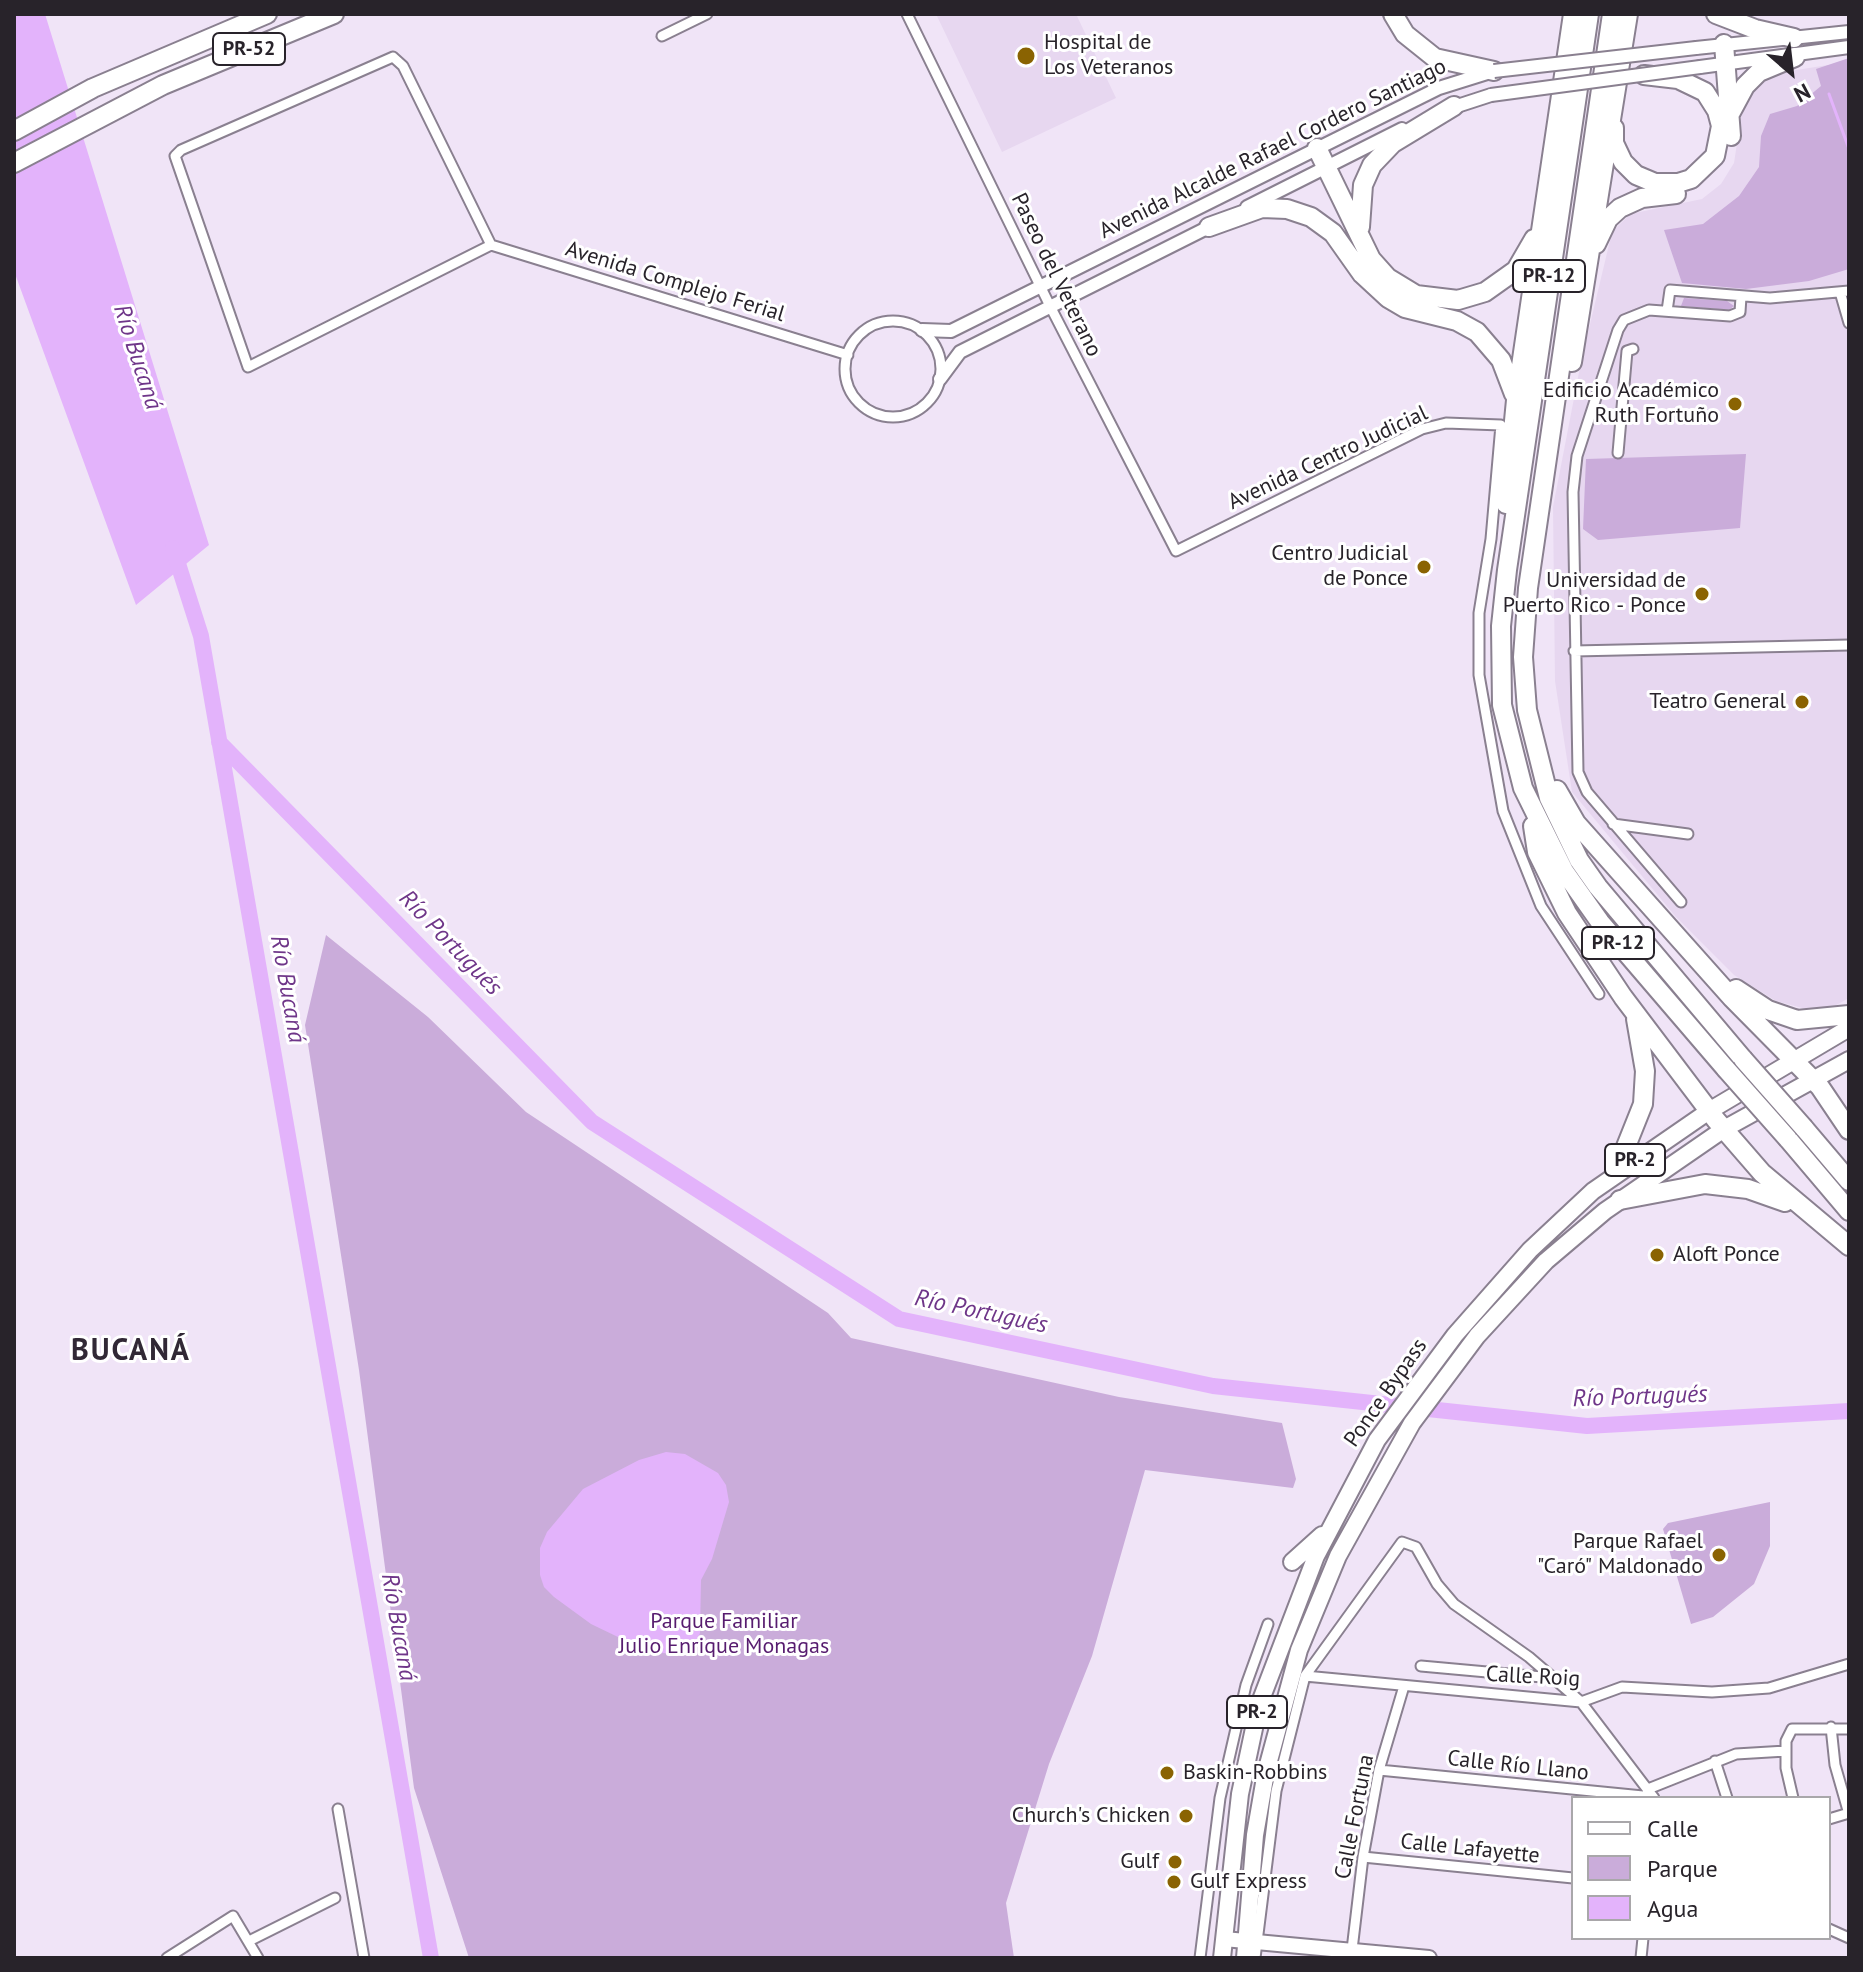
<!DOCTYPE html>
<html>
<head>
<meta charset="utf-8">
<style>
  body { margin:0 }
  #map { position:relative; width:1863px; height:1972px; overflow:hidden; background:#f0e4f7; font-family:"PT Sans",sans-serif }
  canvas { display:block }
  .frame { position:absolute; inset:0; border:16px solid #28232a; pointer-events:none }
  .legend { position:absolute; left:1571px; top:1796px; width:260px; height:144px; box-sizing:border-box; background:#fff; border:2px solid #a9a7aa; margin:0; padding:10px 14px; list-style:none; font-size:24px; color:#28232a }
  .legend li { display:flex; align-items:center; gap:16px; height:40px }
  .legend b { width:40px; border:2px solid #a9a7aa }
  .north { position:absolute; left:1751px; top:32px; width:80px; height:80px; -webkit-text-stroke:6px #fff; paint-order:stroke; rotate:152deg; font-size:22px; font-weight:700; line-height:32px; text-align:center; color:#28232a }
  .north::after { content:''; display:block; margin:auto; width:28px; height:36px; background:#28232a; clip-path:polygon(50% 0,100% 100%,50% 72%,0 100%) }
</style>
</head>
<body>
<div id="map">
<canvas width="1863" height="1972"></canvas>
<div class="frame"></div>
<ul class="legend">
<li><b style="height:10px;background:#fff"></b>Calle</li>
<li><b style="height:22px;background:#caacda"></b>Parque</li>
<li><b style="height:22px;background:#e3b3fb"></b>Agua</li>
</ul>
<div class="north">N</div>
</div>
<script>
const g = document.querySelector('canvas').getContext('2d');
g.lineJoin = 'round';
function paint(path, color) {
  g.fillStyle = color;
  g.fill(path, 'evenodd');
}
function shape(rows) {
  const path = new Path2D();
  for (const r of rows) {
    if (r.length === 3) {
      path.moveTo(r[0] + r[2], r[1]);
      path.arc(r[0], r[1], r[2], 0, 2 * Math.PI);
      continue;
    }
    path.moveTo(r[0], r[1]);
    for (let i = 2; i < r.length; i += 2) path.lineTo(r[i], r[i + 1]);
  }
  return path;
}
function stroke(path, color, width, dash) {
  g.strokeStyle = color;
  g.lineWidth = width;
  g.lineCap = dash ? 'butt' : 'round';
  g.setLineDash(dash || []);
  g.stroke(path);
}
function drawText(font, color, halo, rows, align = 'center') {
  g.font = font + ' "PT Sans",sans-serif';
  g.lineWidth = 6;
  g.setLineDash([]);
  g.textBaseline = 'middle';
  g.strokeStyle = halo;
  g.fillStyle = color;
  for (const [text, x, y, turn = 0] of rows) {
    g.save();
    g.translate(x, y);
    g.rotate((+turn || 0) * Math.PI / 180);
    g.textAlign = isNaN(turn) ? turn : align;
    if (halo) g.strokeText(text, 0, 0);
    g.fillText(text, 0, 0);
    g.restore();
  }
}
paint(shape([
  [936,14,1076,14,1116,98,1002,152],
  [1828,65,1849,67,1849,998,1831,1008,1806,1009,1776,1001,1734,975,1676,917,1572,792,1555,681,1553,507,1581,362,1612,232,1630,214,1702,199,1721,184,1734,163,1743,104,1765,75]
]), '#e7d7f0');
paint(shape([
  [1849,58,1849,269,1809,281,1746,289,1682,283,1664,230,1703,224,1739,196,1759,167,1761,136,1770,114,1797,106,1821,86,1816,69],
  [1684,298,1727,301,1734,306,1729,310,1681,306],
  [1746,454,1740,528,1598,540,1583,529,1586,459],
  [326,935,428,1017,526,1112,828,1313,851,1338,1119,1397,1282,1423,1296,1479,1293,1488,1145,1470,1092,1656,1049,1764,1006,1903,1014,1958,469,1958,414,1788,359,1370,305,1025],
  [1770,1502,1770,1546,1754,1584,1713,1617,1691,1624,1663,1529,1668,1523]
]), '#caacda');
paint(shape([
  [14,14,45,14,209,545,136,605,14,271],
  [666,1452,685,1454,718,1473,726,1485,729,1502,712,1559,701,1580,700,1633,696,1643,679,1655,647,1651,591,1624,554,1597,544,1587,540,1575,540,1548,547,1532,583,1489,639,1460]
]), '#e3b3fb');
stroke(shape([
  [1829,94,1849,149]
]), '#e3b3fb', 3);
stroke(shape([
  [173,548,201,636,431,1958],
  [219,742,592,1122,899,1319,1213,1386,1587,1426,1849,1411]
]), '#e3b3fb', 16);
const minor = shape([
  [907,14,1050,306,1176,551,1422,429,1446,423,1501,425,1491,539,1479,613,1479,675,1503,811,1541,906,1599,994],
  [662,36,707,14],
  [393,57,403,66,491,245,248,367,175,156,181,150,393,57],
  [491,245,848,355],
  [1840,292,1849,323],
  [1667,311,1670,290,1770,298,1849,291],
  [893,369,48],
  [1618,453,1627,351,1633,349],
  [1574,651,1849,645],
  [1613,824,1688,834],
  [1681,902,1587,792,1578,772,1573,492,1577,456,1618,330,1624,320,1649,310,1730,316,1740,312,1741,297],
  [1421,1666,1553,1678],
  [1305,1676,1581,1702,1622,1687,1712,1692,1769,1688,1849,1664],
  [1831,1727,1835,1765,1849,1814],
  [1715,1761,1727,1798],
  [1379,1770,1653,1797],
  [1648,1789,1736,1754,1786,1751],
  [1793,1798,1786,1768,1786,1741,1792,1729,1849,1729],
  [338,1809,364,1958],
  [1829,1819,1849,1813],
  [1363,1857,1573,1878],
  [1829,1929,1849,1938],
  [249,1941,335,1898],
  [167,1958,233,1916,258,1958],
  [1200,1958,1220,1798,1246,1685,1268,1624],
  [1255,1958,1276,1791,1305,1676,1402,1542,1416,1547,1437,1584,1454,1604,1529,1657,1581,1702,1654,1798],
  [1351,1958,1363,1857,1379,1770,1404,1686],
  [1641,1958,1643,1938]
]);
const tertiary = shape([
  [1696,48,1849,32],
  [1700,67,1849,47],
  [1448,109,1491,95],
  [1247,207,1402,129],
  [922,330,951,331,1439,88,1487,73],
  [940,379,960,352,1213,225]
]);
const primary = shape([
  [1224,1939,1429,1958]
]);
const trunk = shape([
  [1292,1562,1322,1535],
  [1222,1958,1240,1794,1259,1705,1316,1556,1377,1440,1455,1335,1530,1250,1593,1191,1709,1111,1849,1028],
  [1245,1958,1255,1835,1266,1772,1299,1650,1338,1556,1412,1423,1477,1336,1546,1261,1605,1211,1724,1129,1849,1060]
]);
const motorway = shape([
  [1393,14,1405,34,1435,58,1494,71],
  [1589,14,1507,570,1501,626,1502,705,1523,788,1564,871,1600,922,1726,1069],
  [1612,14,1528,588,1523,657,1527,710,1549,798,1579,860,1598,887,1743,1059],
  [1716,14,1755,29,1794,38],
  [1724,44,1731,136],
  [1731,112,1745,86,1759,72,1795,57],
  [1614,128,1614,143,1623,162,1636,175,1655,183,1678,183,1691,179,1715,156,1721,126,1717,111,1705,92,1678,79,1644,75],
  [14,131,93,88,267,14],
  [1317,148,1371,259,1388,278,1416,295,1458,300,1485,292,1516,270,1534,239],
  [14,163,163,85,334,14],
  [1209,227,1262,208,1287,209,1311,217,1333,233,1362,274,1388,298,1405,308,1457,321,1477,332,1501,360,1514,394],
  [1360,227,1363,185,1372,165,1393,143,1454,106],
  [1596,244,1608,219,1620,208,1642,198,1676,194],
  [1572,362,1628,14],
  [1506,504,1516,400,1573,14],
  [1557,790,1576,823,1732,998,1820,1087,1849,1130],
  [1533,826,1537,852,1567,913,1623,997,1716,1120,1762,1173,1849,1246],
  [1736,989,1768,1010,1797,1020,1849,1015],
  [1804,1128,1849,1181],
  [1788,1139,1849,1211],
  [1615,1174,1643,1104,1645,1071,1636,1019],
  [1620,1200,1705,1184,1748,1189,1785,1202]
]);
stroke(minor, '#8a8090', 13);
stroke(tertiary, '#8a8090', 16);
stroke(primary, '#8a8090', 18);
stroke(trunk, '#8a8090', 20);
stroke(motorway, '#8a8090', 22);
stroke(minor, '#fff', 9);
stroke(tertiary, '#fff', 12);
stroke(primary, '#fff', 14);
stroke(trunk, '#fff', 16);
stroke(motorway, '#fff', 18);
const tertiaryBridge = shape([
  [1494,71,1696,48],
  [1491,95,1700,67]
]);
const motorwayBridge = shape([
  [1743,1059,1804,1128],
  [1726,1069,1788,1139]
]);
stroke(tertiaryBridge, '#8a8090', 16, []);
stroke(motorwayBridge, '#8a8090', 22, []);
stroke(tertiaryBridge, '#fff', 12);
stroke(motorwayBridge, '#fff', 18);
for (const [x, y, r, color] of [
  [1026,56,10,"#8a6302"],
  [1735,404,8,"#8a6302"],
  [1424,567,8,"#8a6302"],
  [1702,594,8,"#8a6302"],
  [1802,702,8,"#8a6302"],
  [1657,1255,8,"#8a6302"],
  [1719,1555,8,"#8a6302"],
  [1167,1773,8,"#8a6302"],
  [1186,1816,8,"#8a6302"],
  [1175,1862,8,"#8a6302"],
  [1174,1882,8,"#8a6302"]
]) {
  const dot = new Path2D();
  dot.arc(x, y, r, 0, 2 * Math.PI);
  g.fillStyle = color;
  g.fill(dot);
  stroke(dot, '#fff', 3);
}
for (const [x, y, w] of [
  [249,49,72],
  [1549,276,72],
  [1618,943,72],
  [1635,1160,60],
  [1257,1712,60]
]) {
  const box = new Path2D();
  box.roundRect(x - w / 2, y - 16, w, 32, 6);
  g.fillStyle = '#fff';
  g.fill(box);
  stroke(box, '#28232a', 2);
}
drawText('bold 20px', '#28232a', null, [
  ["PR-52",249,49],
  ["PR-12",1549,276],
  ["PR-12",1618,943],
  ["PR-2",1635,1160],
  ["PR-2",1257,1712]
]);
drawText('22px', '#28232a', '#fff', [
  ["Hospital de",1044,43,"left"],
  ["Los Veteranos",1044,68,"left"],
  ["Edificio Académico",1719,391],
  ["Ruth Fortuño",1719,416],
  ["Centro Judicial",1408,554],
  ["de Ponce",1408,579],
  ["Universidad de",1686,581],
  ["Puerto Rico - Ponce",1686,606],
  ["Teatro General",1786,702],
  ["Aloft Ponce",1673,1255,"left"],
  ["Parque Rafael",1703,1542],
  ["\"Caró\" Maldonado",1703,1567],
  ["Baskin-Robbins",1183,1773,"left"],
  ["Church's Chicken",1170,1816],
  ["Gulf",1159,1862],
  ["Gulf Express",1190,1882,"left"]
], 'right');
drawText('22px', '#28232a', '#fff', [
  ["Avenida Alcalde Rafael Cordero Santiago",1273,149,-26],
  ["Paseo del Veterano",1056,275,64],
  ["Avenida Complejo Ferial",675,282,17],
  ["Avenida Centro Judicial",1328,458,-25],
  ["Ponce Bypass",1386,1393,-55],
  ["Calle Roig",1533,1677,3],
  ["Calle Río Llano",1518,1766,6],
  ["Calle Fortuna",1355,1817,-79],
  ["Calle Lafayette",1470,1849,6]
]);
drawText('22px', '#571c6f', '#fff', [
  ["Parque Familiar",724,1622],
  ["Julio Enrique Monagas",724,1647]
]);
drawText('italic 24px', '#6f3689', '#fff', [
  ["Río Bucaná",137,357,72],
  ["Río Portugués",450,943,46],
  ["Río Bucaná",287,989,80],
  ["Río Portugués",981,1312,12],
  ["Río Portugués",1640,1397,-2],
  ["Río Bucaná",398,1627,80]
]);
g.letterSpacing = '2px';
drawText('bold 30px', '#312835', '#fff', [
  ["BUCANÁ",131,1351]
]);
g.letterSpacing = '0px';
</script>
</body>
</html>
